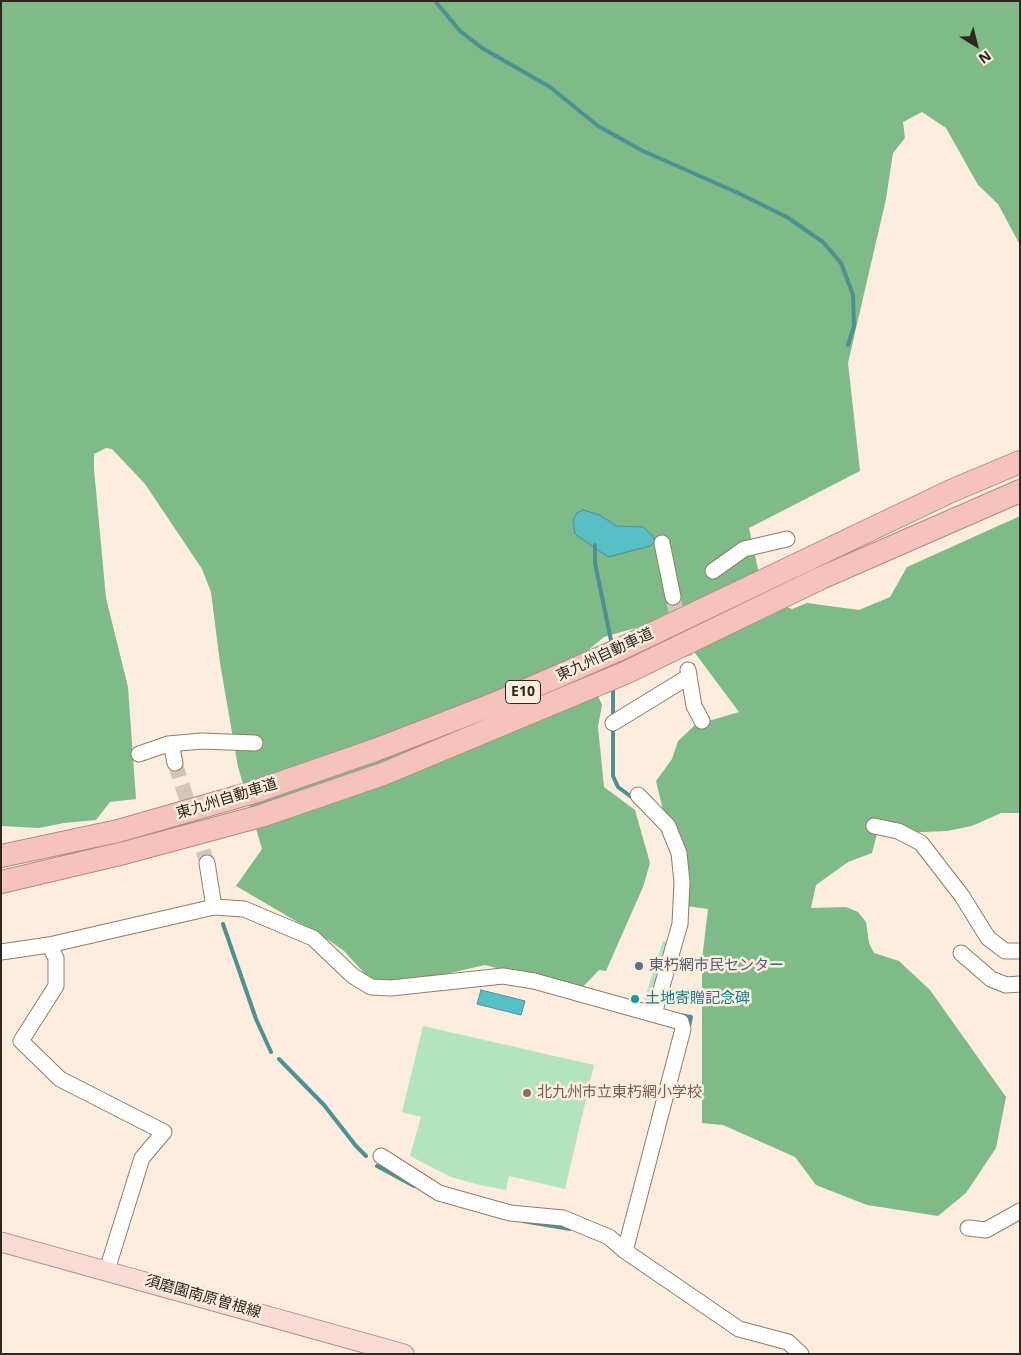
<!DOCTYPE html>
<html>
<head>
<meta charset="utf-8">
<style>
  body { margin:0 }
  #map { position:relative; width:1021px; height:1355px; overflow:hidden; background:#fceddf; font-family:"Open Sans",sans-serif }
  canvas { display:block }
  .frame { position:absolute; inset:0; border:2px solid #2f261d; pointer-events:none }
  .north { position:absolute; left:951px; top:20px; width:50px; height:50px; -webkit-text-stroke:4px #fceddf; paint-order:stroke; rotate:144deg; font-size:14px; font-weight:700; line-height:20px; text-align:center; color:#2f261d }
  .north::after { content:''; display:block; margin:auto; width:18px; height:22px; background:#2f261d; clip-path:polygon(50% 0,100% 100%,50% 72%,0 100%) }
</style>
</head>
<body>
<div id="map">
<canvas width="1021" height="1355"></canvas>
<div class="frame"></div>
<div class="north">N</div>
</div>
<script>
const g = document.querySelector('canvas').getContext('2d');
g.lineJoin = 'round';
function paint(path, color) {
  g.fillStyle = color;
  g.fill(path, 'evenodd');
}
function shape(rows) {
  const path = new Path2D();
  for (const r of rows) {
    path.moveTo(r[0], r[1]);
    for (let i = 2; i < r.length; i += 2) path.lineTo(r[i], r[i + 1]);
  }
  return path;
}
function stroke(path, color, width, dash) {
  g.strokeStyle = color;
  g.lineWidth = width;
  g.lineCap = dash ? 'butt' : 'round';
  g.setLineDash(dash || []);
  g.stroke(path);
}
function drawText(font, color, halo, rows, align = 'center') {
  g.font = font + ' "Open Sans","Noto Sans JP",sans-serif';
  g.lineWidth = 5;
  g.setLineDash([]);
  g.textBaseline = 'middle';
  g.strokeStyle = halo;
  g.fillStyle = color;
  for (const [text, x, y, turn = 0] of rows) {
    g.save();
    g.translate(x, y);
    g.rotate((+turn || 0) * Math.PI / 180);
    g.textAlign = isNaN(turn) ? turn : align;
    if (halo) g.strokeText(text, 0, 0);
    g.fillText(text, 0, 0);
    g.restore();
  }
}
paint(shape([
  [663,941,670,943,650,1006,643,1004],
  [423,1026,594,1065,565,1189,509,1176,506,1190,480,1185,451,1177,410,1156,421,1117,402,1112]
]), '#b3e4bb');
paint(shape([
  [1,1,1020,1,1020,245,998,204,978,185,946,128,922,112,903,122,905,138,893,153,886,199,848,363,860,471,749,528,758,569,778,604,792,609,807,603,859,610,890,597,907,567,1020,516,1020,813,1001,813,972,826,947,831,877,834,872,853,848,862,816,885,811,908,846,907,858,912,866,922,869,943,874,953,899,961,930,990,1006,1097,996,1148,966,1193,938,1216,867,1205,816,1185,795,1157,723,1125,702,1123,702,960,708,909,686,906,656,781,672,759,678,741,695,725,739,712,689,645,664,629,646,625,604,637,581,656,602,705,598,727,604,787,635,810,650,863,643,887,606,971,599,970,580,990,485,965,410,982,383,983,366,975,344,951,330,941,236,886,262,849,238,767,220,663,211,592,202,569,145,484,112,449,106,448,94,454,94,469,106,598,128,687,136,799,110,802,96,820,64,823,39,828,1,826]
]), '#7ebb89');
const water = shape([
  [583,510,600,515,616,526,643,527,653,536,655,542,650,546,608,557,575,534,573,520,577,513,583,510],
  [481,990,525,1001,521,1015,477,1004,481,990]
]);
paint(water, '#58bfc7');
stroke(water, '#4c9194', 1);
stroke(shape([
  [435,1,460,31,482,48,550,87,598,126,643,151,736,192,787,217,823,242,841,263,853,295,854,326,848,345],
  [595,545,595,563,612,645],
  [613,687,613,718],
  [613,727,613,776,618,787,634,799],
  [223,924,256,1019,271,1052],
  [680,1015,691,1017,689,1026],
  [279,1059,324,1105,356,1146,366,1156],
  [377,1166,414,1186],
  [523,1221,570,1229]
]), '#4c9194', 4);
stroke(shape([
  [673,597,688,670],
  [175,763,207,863]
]), '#d3c5b8', 15, [15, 8]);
const minor = shape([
  [662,543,673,597],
  [713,571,744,549,787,539],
  [688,670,694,706,702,721],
  [613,723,688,677],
  [171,744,175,763],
  [139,754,168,744,202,741,255,743],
  [638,795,668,826,679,853,682,882,680,924,654,1014],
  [874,826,898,831,921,843,962,896,988,938,1005,951,1020,951],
  [207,863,214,907],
  [49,945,56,958,56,986,21,1041,60,1079,164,1132,142,1158,107,1270],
  [1,952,49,945,214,907,244,909,313,938,353,976,371,987,391,988,503,976,534,981,681,1022,683,1029,625,1251],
  [961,953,991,979,1006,985,1020,984],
  [381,1156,439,1193,510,1213,563,1218,609,1237,625,1251,739,1329,788,1342,801,1354],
  [968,1228,986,1230,1020,1211]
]);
const major = shape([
  [1,1242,404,1354]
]);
const highway = shape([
  [1,856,118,831,254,792,378,749,494,704,616,651,951,491,1020,462],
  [1,882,124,853,261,816,383,774,625,673,821,578,1020,491]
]);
stroke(minor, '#927c68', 17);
stroke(major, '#b08b84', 21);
stroke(highway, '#b08b84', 24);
stroke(minor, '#fff', 15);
stroke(major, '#f9dad7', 19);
stroke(highway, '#f5c2bc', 22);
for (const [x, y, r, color] of [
  [639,966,5,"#5c6f8a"],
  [635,999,5,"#0f9aa8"],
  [527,1093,5,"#8d6e63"]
]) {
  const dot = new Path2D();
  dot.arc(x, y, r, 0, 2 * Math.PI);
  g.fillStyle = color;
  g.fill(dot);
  stroke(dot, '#fceddf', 2);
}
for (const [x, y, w] of [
  [523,692,35]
]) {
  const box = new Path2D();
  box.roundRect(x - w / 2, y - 11.5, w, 23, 4);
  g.fillStyle = '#fceddf';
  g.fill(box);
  stroke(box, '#2f261d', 1);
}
drawText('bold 14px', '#2f261d', null, [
  ["E10",523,692]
]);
drawText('15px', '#2f261d', '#fceddf', [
  ["東九州自動車道",605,655,-25],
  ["東九州自動車道",227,799,-17],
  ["須磨園南原曽根線",203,1297,16]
]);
drawText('15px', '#4e5e75', '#fceddf', [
  ["東朽網市民センター",649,966]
], 'left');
drawText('15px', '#0d838f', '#fceddf', [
  ["土地寄贈記念碑",645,999]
], 'left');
drawText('15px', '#785e54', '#fceddf', [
  ["北九州市立東朽網小学校",537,1093]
], 'left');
</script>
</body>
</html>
